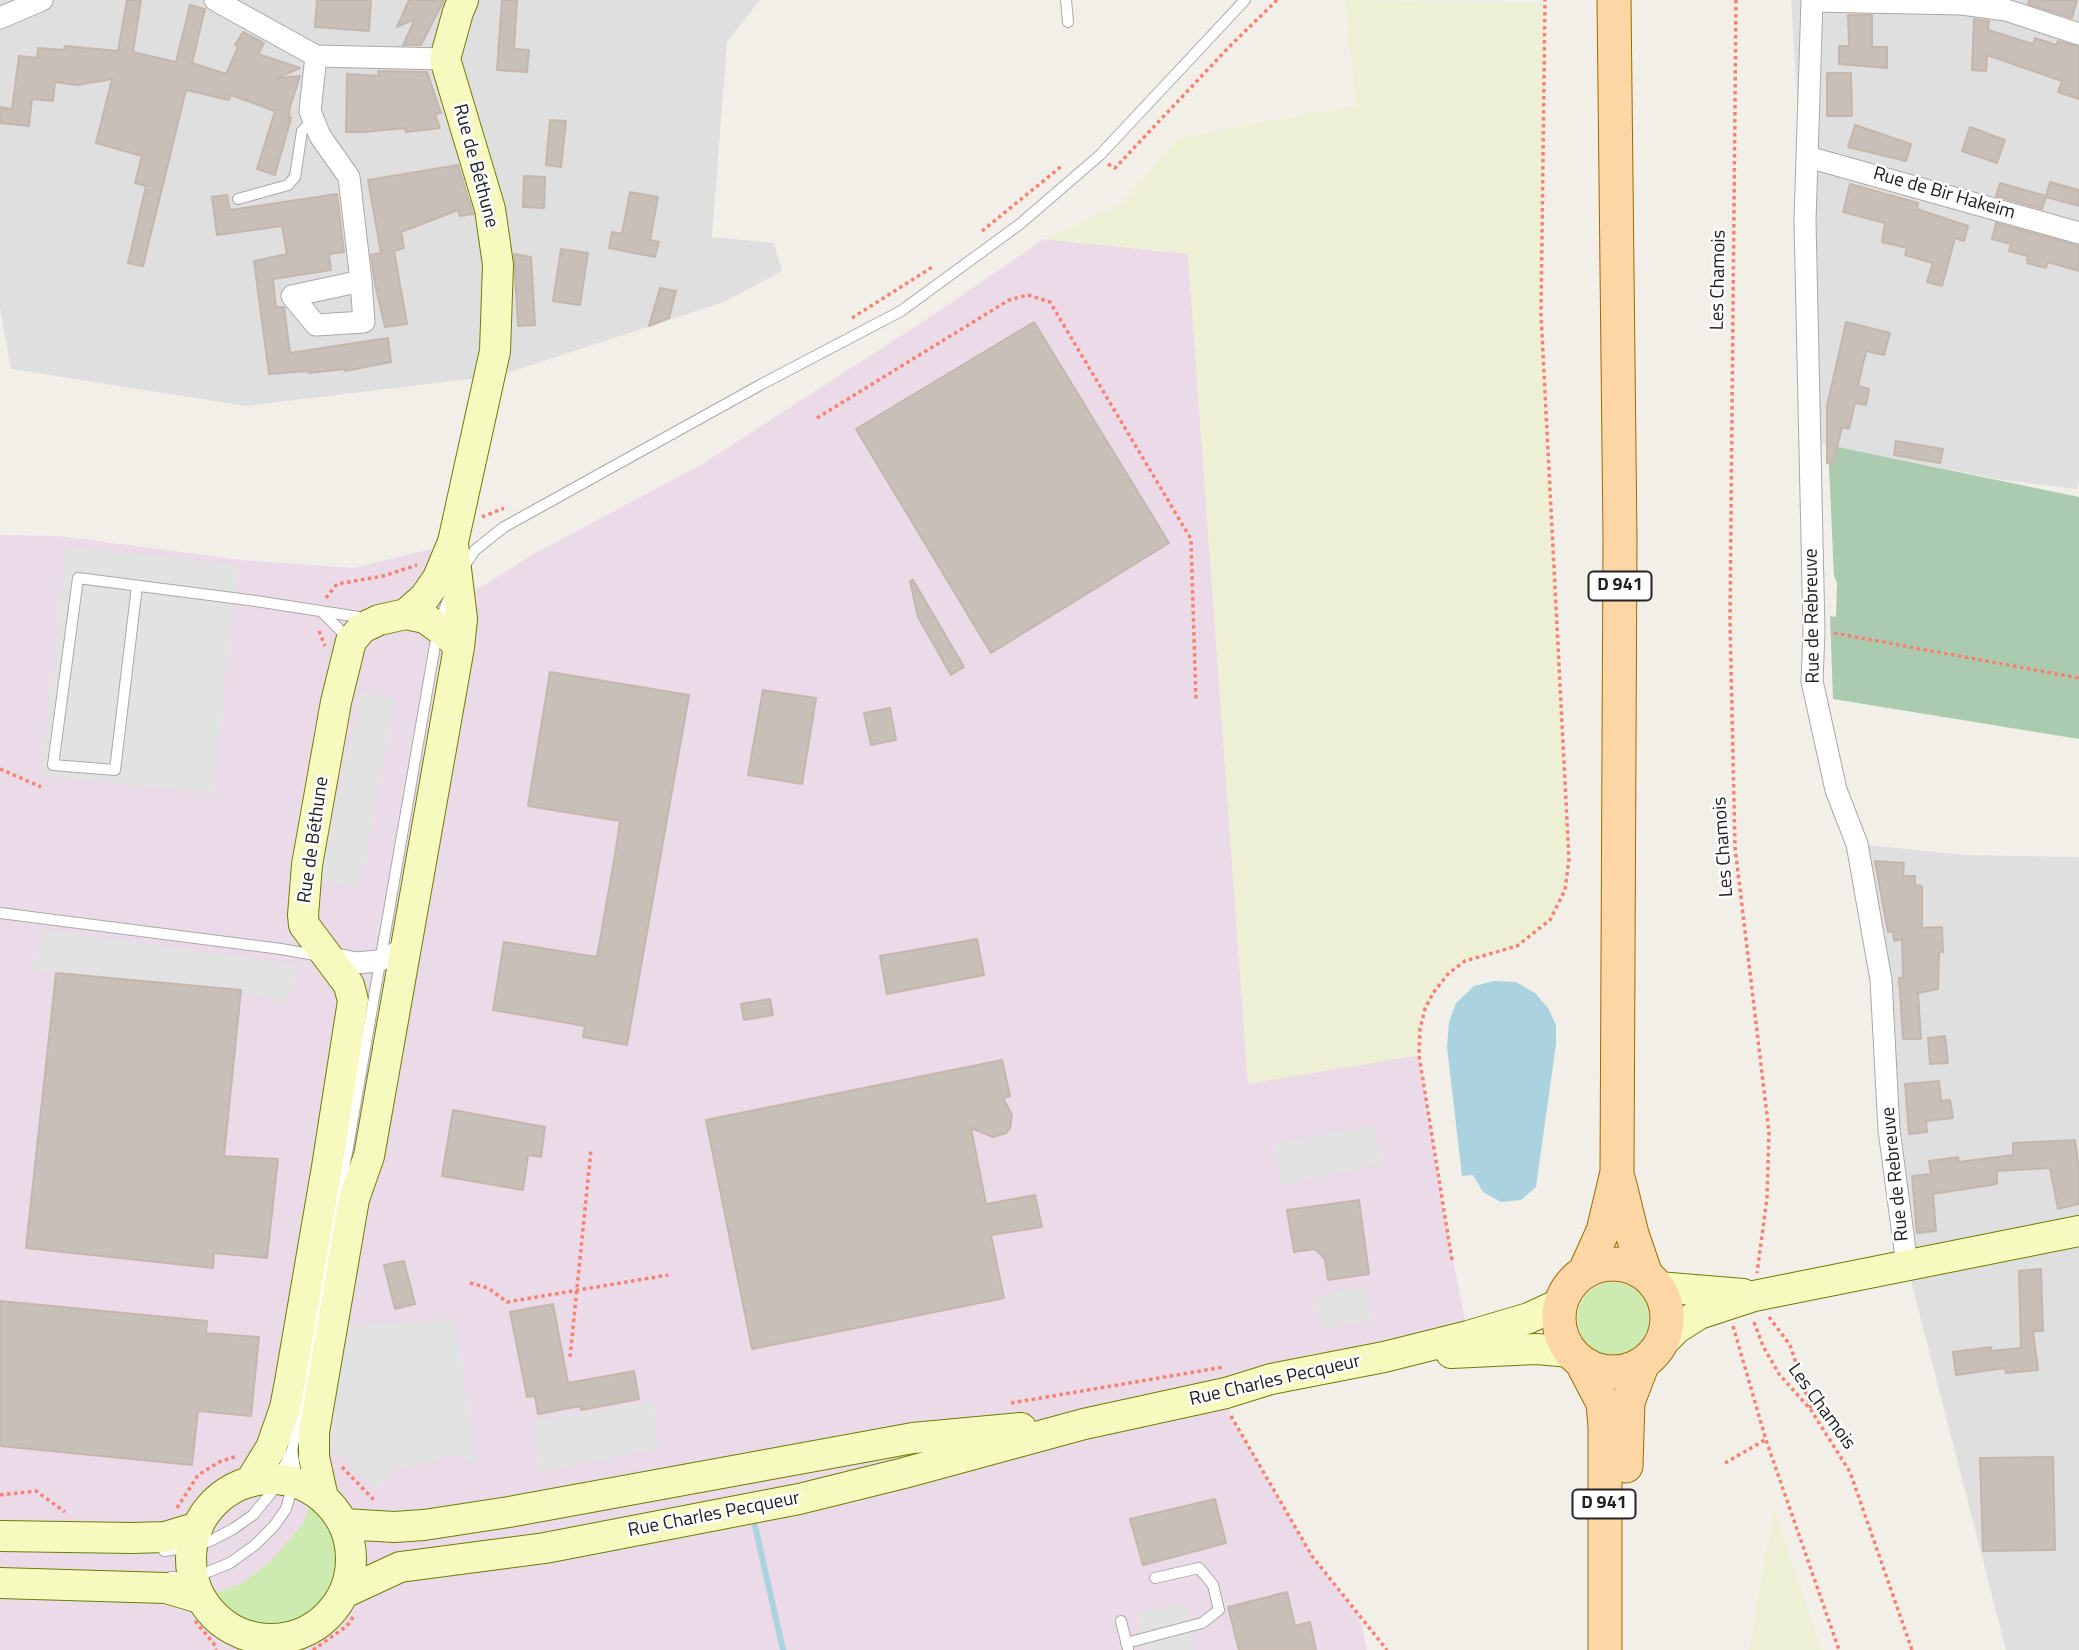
<!DOCTYPE html>
<html>
<head>
<meta charset="utf-8">
<style>
  body { margin:0 }
  canvas { display:block; background:#f2efe9 }
</style>
</head>
<body>
<canvas width="2079" height="1650"></canvas>
<script>
const g = document.querySelector('canvas').getContext('2d');
g.lineJoin = 'round';
function paint(path, color) {
  g.fillStyle = color;
  g.fill(path, 'evenodd');
}
function shape(rows) {
  const path = new Path2D();
  for (const r of rows) {
    if (r.length === 3) {
      path.moveTo(r[0] + r[2], r[1]);
      path.arc(r[0], r[1], r[2], 0, 2 * Math.PI);
      continue;
    }
    path.moveTo(r[0], r[1]);
    for (let i = 2; i < r.length; i += 2) path.lineTo(r[i], r[i + 1]);
  }
  return path;
}
function stroke(path, color, width, dash) {
  g.strokeStyle = color;
  g.lineWidth = width;
  g.lineCap = dash ? 'butt' : 'round';
  g.setLineDash(dash || []);
  g.stroke(path);
}
function drawText(font, color, halo, rows, align = 'center') {
  g.font = font + ' "Titillium Web",sans-serif';
  g.lineWidth = 5;
  g.setLineDash([]);
  g.textBaseline = 'middle';
  g.strokeStyle = halo;
  g.fillStyle = color;
  for (const [text, x, y, turn = 0] of rows) {
    g.save();
    g.translate(x, y);
    g.rotate((+turn || 0) * Math.PI / 180);
    g.textAlign = isNaN(turn) ? turn : align;
    if (halo) g.strokeText(text, 0, 0);
    g.fillText(text, 0, 0);
    g.restore();
  }
}
paint(shape([
  [0,0,760,0,727,42,712,237,774,243,782,271,724,302,501,375,246,406,11,369,0,308],
  [1791,0,2079,0,2079,481,2076,489,2003,480,1810,442,1805,221],
  [1857,844,1964,855,2079,857,2079,1650,2006,1650,1907,1265]
]), '#e0dfdf');
paint(shape([
  [1044,239,1188,254,1248,1083,1419,1055,1444,1212,1468,1336,1226,1393,1231,1417,1312,1556,1359,1616,1367,1650,0,1650,0,535,59,536,242,560,355,568,430,549,476,590,532,555,704,463,930,317]
]), '#ebdbe8');
paint(shape([
  [1345,0,1542,3,1545,33,1541,314,1569,860,1565,890,1550,920,1517,946,1465,961,1449,973,1433,993,1425,1009,1420,1029,1419,1055,1248,1084,1188,254,1044,239,1120,205,1178,138,1356,105],
  [1774,1510,1822,1650,1749,1650]
]), '#eef0d5');
paint(shape([
  [1614,1319,37],
  [311,1502,324,1513,333,1527,339,1543,341,1560,339,1576,332,1592,322,1605,309,1616,294,1623,277,1626,260,1625,244,1620,230,1610,216,1593,240,1584,270,1562,304,1523]
]), '#cdebb0');
paint(shape([
  [1828,445,2079,497,2079,739,1833,699,1830,616,1836,617,1837,583,1834,576]
]), '#aacbaf');
paint(shape([
  [66,547,238,565,213,794,41,775],
  [362,691,396,700,360,888,316,879],
  [45,930,300,965,284,1004,240,990,30,970],
  [1373,1126,1383,1163,1281,1186,1275,1143],
  [1366,1286,1373,1319,1323,1330,1312,1298],
  [454,1318,478,1464,448,1453,434,1461,391,1471,376,1490,327,1443,349,1327],
  [652,1401,659,1448,541,1473,533,1421],
  [1186,1605,1195,1650,1146,1650,1137,1611]
]), '#e2e2e2');
paint(shape([
  [1494,981,1516,982,1535,993,1548,1008,1556,1025,1556,1044,1536,1187,1521,1200,1501,1202,1483,1192,1473,1175,1462,1176,1447,1047,1449,1022,1456,1003,1474,986]
]), '#aad3df');
stroke(shape([
  [755,1526,783,1650]
]), '#aad3df', 6);
const building = shape([
  [127,0,141,0,133,52,176,62,190,5,205,9,192,63,226,74,238,47,235,45,243,32,264,43,258,54,300,68,277,78,300,76,290,107,289,117,291,118,275,175,257,169,275,111,231,95,229,100,186,90,143,266,128,263,146,186,135,183,142,156,96,143,112,79,77,85,55,82,53,101,32,99,29,126,0,123,0,107,12,109,19,56,37,58,38,48,64,50,65,46,118,51,127,0],
  [317,0,371,0,369,31,315,27,317,0],
  [409,0,444,0,421,45,403,45,415,19,397,27,409,0],
  [502,0,517,0,514,49,529,50,527,72,497,70,502,0],
  [2029,0,2077,0,2072,18,2028,4,2029,0],
  [1848,15,1872,15,1872,47,1887,47,1887,68,1839,64,1839,46,1849,46,1848,15],
  [1974,19,1989,21,1988,30,2033,44,2035,38,2056,45,2058,41,2079,47,2079,99,2058,92,2062,81,1987,55,1986,71,1972,70,1974,19],
  [378,71,427,72,441,113,435,114,440,128,406,132,405,128,365,132,346,132,347,74,379,76,378,71],
  [1827,73,1851,73,1852,116,1827,116,1827,73],
  [550,120,566,121,561,167,546,165,550,120],
  [1855,125,1911,144,1906,161,1848,147,1855,125],
  [1970,127,2005,140,1997,163,1962,151,1970,127],
  [458,165,473,214,460,216,458,210,401,232,404,248,394,251,407,324,385,327,375,284,371,255,381,253,368,180,458,165],
  [524,176,545,177,544,208,523,207,524,176],
  [2050,182,2079,190,2079,206,2046,197,2042,209,1996,196,2000,183,2046,196,2050,182],
  [1850,184,1918,203,1917,209,1968,226,1964,241,1955,238,1942,286,1927,282,1933,263,1905,255,1907,248,1882,242,1885,223,1843,212,1850,184],
  [630,192,658,197,650,240,659,242,655,257,609,248,612,232,622,234,630,192],
  [337,194,344,252,329,254,331,270,273,279,276,307,284,307,290,353,388,338,391,362,345,371,345,369,309,373,308,371,269,374,254,261,287,254,282,226,217,235,212,197,227,195,230,210,337,194],
  [1996,223,2079,246,2079,271,2048,262,2046,268,2027,263,2028,256,2009,251,2011,244,1992,239,1996,223],
  [561,249,588,253,580,305,553,301,561,249],
  [514,254,531,257,535,325,518,326,514,254],
  [660,288,676,291,669,318,649,326,660,288],
  [1034,322,1169,543,991,653,856,429,1034,322],
  [1846,322,1890,333,1884,355,1866,351,1858,386,1869,389,1866,405,1855,403,1849,429,1842,427,1833,464,1827,463,1827,406,1846,322],
  [1896,441,1943,449,1940,463,1894,455,1896,441],
  [913,580,964,667,951,675,918,617,910,581,913,580],
  [550,672,689,695,627,1045,583,1037,585,1026,493,1010,504,942,597,957,616,849,620,821,528,806,550,672],
  [763,690,816,698,802,784,748,775,763,690],
  [890,708,896,740,871,745,864,713,890,708],
  [1875,861,1904,863,1903,876,1915,876,1915,885,1922,886,1922,928,1942,927,1943,952,1939,952,1938,989,1918,993,1921,1039,1903,1039,1899,978,1903,978,1902,939,1894,941,1893,931,1888,932,1875,861],
  [977,939,984,975,887,994,880,956,977,939],
  [56,973,241,990,224,1156,278,1159,267,1258,214,1253,213,1268,26,1248,56,973],
  [770,999,773,1015,744,1020,741,1004,770,999],
  [1945,1036,1948,1063,1930,1064,1928,1038,1945,1036],
  [1002,1060,1010,1096,1003,1098,1012,1115,1010,1128,1006,1133,993,1137,971,1128,986,1204,1035,1195,1042,1227,991,1235,1004,1298,752,1349,706,1120,1002,1060],
  [1939,1081,1941,1101,1950,1100,1953,1118,1926,1121,1927,1132,1909,1134,1905,1084,1939,1081],
  [453,1110,545,1127,541,1157,528,1155,523,1190,442,1176,453,1110],
  [2075,1140,2079,1171,2079,1204,2058,1209,2050,1168,1997,1171,1997,1184,1933,1194,1936,1231,1917,1233,1912,1176,1931,1174,1929,1161,1958,1157,1959,1162,2013,1155,2013,1143,2075,1140],
  [1359,1200,1369,1274,1328,1280,1325,1259,1315,1249,1294,1252,1287,1210,1359,1200],
  [404,1261,415,1304,395,1309,384,1265,404,1261],
  [2041,1269,2043,1331,2033,1331,2038,1370,2006,1373,2005,1368,1956,1375,1953,1352,1991,1347,1991,1351,2021,1348,2019,1271,2041,1269],
  [0,1301,207,1321,206,1333,259,1337,251,1416,198,1411,192,1465,0,1446,0,1301],
  [553,1304,568,1383,634,1371,639,1399,581,1410,580,1406,538,1414,535,1396,527,1397,510,1312,553,1304],
  [2053,1457,2055,1550,1983,1551,1980,1458,2053,1457],
  [1215,1499,1226,1543,1143,1565,1130,1519,1215,1499],
  [1287,1592,1295,1626,1310,1622,1316,1650,1239,1650,1228,1607,1287,1592]
]);
paint(building, '#c7bfb8');
stroke(building, '#c4b6ab', 2);
const lane = shape([
  [1066,0,1068,22],
  [238,199,288,185,295,177,302,131,313,120],
  [463,568,475,550,504,527,762,384,901,311,1020,224,1100,155,1245,0],
  [137,586,115,770,53,765,78,578,256,601,365,618],
  [321,611,349,639],
  [0,913,281,949,321,956],
  [164,1551,192,1547,210,1541,233,1529,253,1515,271,1493,292,1450,307,1383,438,628,451,591],
  [171,1577,193,1578,230,1563,255,1545,274,1526,286,1509,294,1481,295,1468,292,1450],
  [1121,1621,1128,1649],
  [1126,1643,1202,1623,1219,1610,1213,1585,1199,1568,1155,1578]
]);
const street = shape([
  [215,0,316,56,445,59],
  [1812,0,1805,221,1814,632,1812,681,1836,790,1857,844,1881,980,1889,1130,1907,1265],
  [1812,1,1962,4,2006,10,2079,34],
  [0,18,42,0],
  [316,56,310,111,320,136,349,177,361,281,364,322,316,325,292,296,361,281],
  [1808,157,2079,233],
  [331,958,356,963,378,961,393,955,405,946]
]);
const secondary = shape([
  [406,614,425,618,448,635,459,647],
  [1658,1287,1743,1294],
  [1659,1346,1677,1328,1699,1314,1754,1296,2079,1231],
  [1451,1353,1536,1349,1571,1352],
  [271,1559,80],
  [250,1482,271,1448,285,1408,290,1382,327,1167,353,1001,349,985,304,925,303,915,307,865,336,702,351,641,362,628,379,620,406,614,425,597,438,578,453,542,495,351,498,265,490,209,445,59,458,12,463,0],
  [323,1498,314,1457,314,1432,354,1199,369,1156,459,647,462,619,453,544],
  [344,1524,394,1527,424,1525,509,1512,913,1438,1021,1428],
  [0,1536,132,1538,165,1537,198,1527],
  [0,1583,166,1588,200,1598],
  [344,1593,400,1567,545,1548,799,1499,904,1473,1084,1424,1226,1393,1271,1379,1384,1357,1468,1336,1529,1318,1561,1303]
]);
const primary = shape([
  [1619,1181,1632,1234,1646,1275],
  [1613,1318,54],
  [1585,1271,1603,1231,1617,1172,1620,538,1614,0],
  [1582,1363,1603,1403,1605,1427,1605,1650],
  [1626,1466,1628,1402,1643,1363]
]);
stroke(lane, '#a9a9a9', 12);
stroke(street, '#a9a9a9', 23);
stroke(secondary, '#707d05', 32);
stroke(primary, '#a06b00', 35);
stroke(shape([
  [1736,0,1730,622,1735,847,1769,1132,1767,1198,1757,1273],
  [1108,164,1115,168,1229,47,1277,0],
  [982,231,1063,165],
  [852,318,934,266],
  [817,418,1009,300,1028,295,1050,302,1191,539,1196,702],
  [482,517,504,508],
  [326,598,337,584,383,576,417,565],
  [319,631,325,646],
  [1834,633,2079,678],
  [0,769,41,787],
  [1452,1260,1419,1055,1420,1029,1425,1009,1433,993,1449,973,1465,961,1517,946,1550,920,1565,890,1569,860,1541,314,1545,0],
  [470,1283,488,1288,507,1302,668,1275],
  [1769,1317,1790,1345,1811,1408],
  [1754,1322,1763,1346,1779,1374,1811,1410,1850,1472,1912,1650],
  [1733,1326,1766,1440,1839,1650],
  [570,1357,591,1150],
  [1011,1403,1224,1367],
  [1231,1416,1312,1556,1387,1650],
  [1725,1463,1765,1440],
  [342,1467,376,1502],
  [0,1495,36,1491,65,1512],
  [177,1508,198,1475,219,1462,237,1456],
  [195,1621,214,1644,216,1650],
  [313,1650,347,1626,355,1614]
]), '#fa8072', 3.5, [3.5, 3.5]);
stroke(lane, '#fff', 10);
stroke(street, '#fff', 21);
stroke(secondary, '#f7fabf', 30);
stroke(primary, '#fcd6a4', 33);
for (const [x, y, w] of [
  [1620,586,63],
  [1604,1504,63]
]) {
  const box = new Path2D();
  box.roundRect(x - w / 2, y - 14.5, w, 29, 5);
  g.fillStyle = '#fff';
  g.fill(box);
  stroke(box, '#222', 2);
}
drawText('bold 18px', '#222', null, [
  ["D 941",1620,586],
  ["D 941",1604,1504]
]);
drawText('19px', '#222', '#fff', [
  ["Rue de Béthune",475,166,75],
  ["Rue de Bir Hakeim",1944,194,16],
  ["Les Chamois",1719,280,-89],
  ["Rue de Rebreuve",1813,616,-91],
  ["Rue de Béthune",314,840,-82],
  ["Les Chamois",1724,847,-94],
  ["Rue de Rebreuve",1896,1174,-96],
  ["Rue Charles Pecqueur",1275,1381,-13],
  ["Les Chamois",1821,1407,54],
  ["Rue Charles Pecqueur",714,1515,-11]
]);
</script>
</body>
</html>
